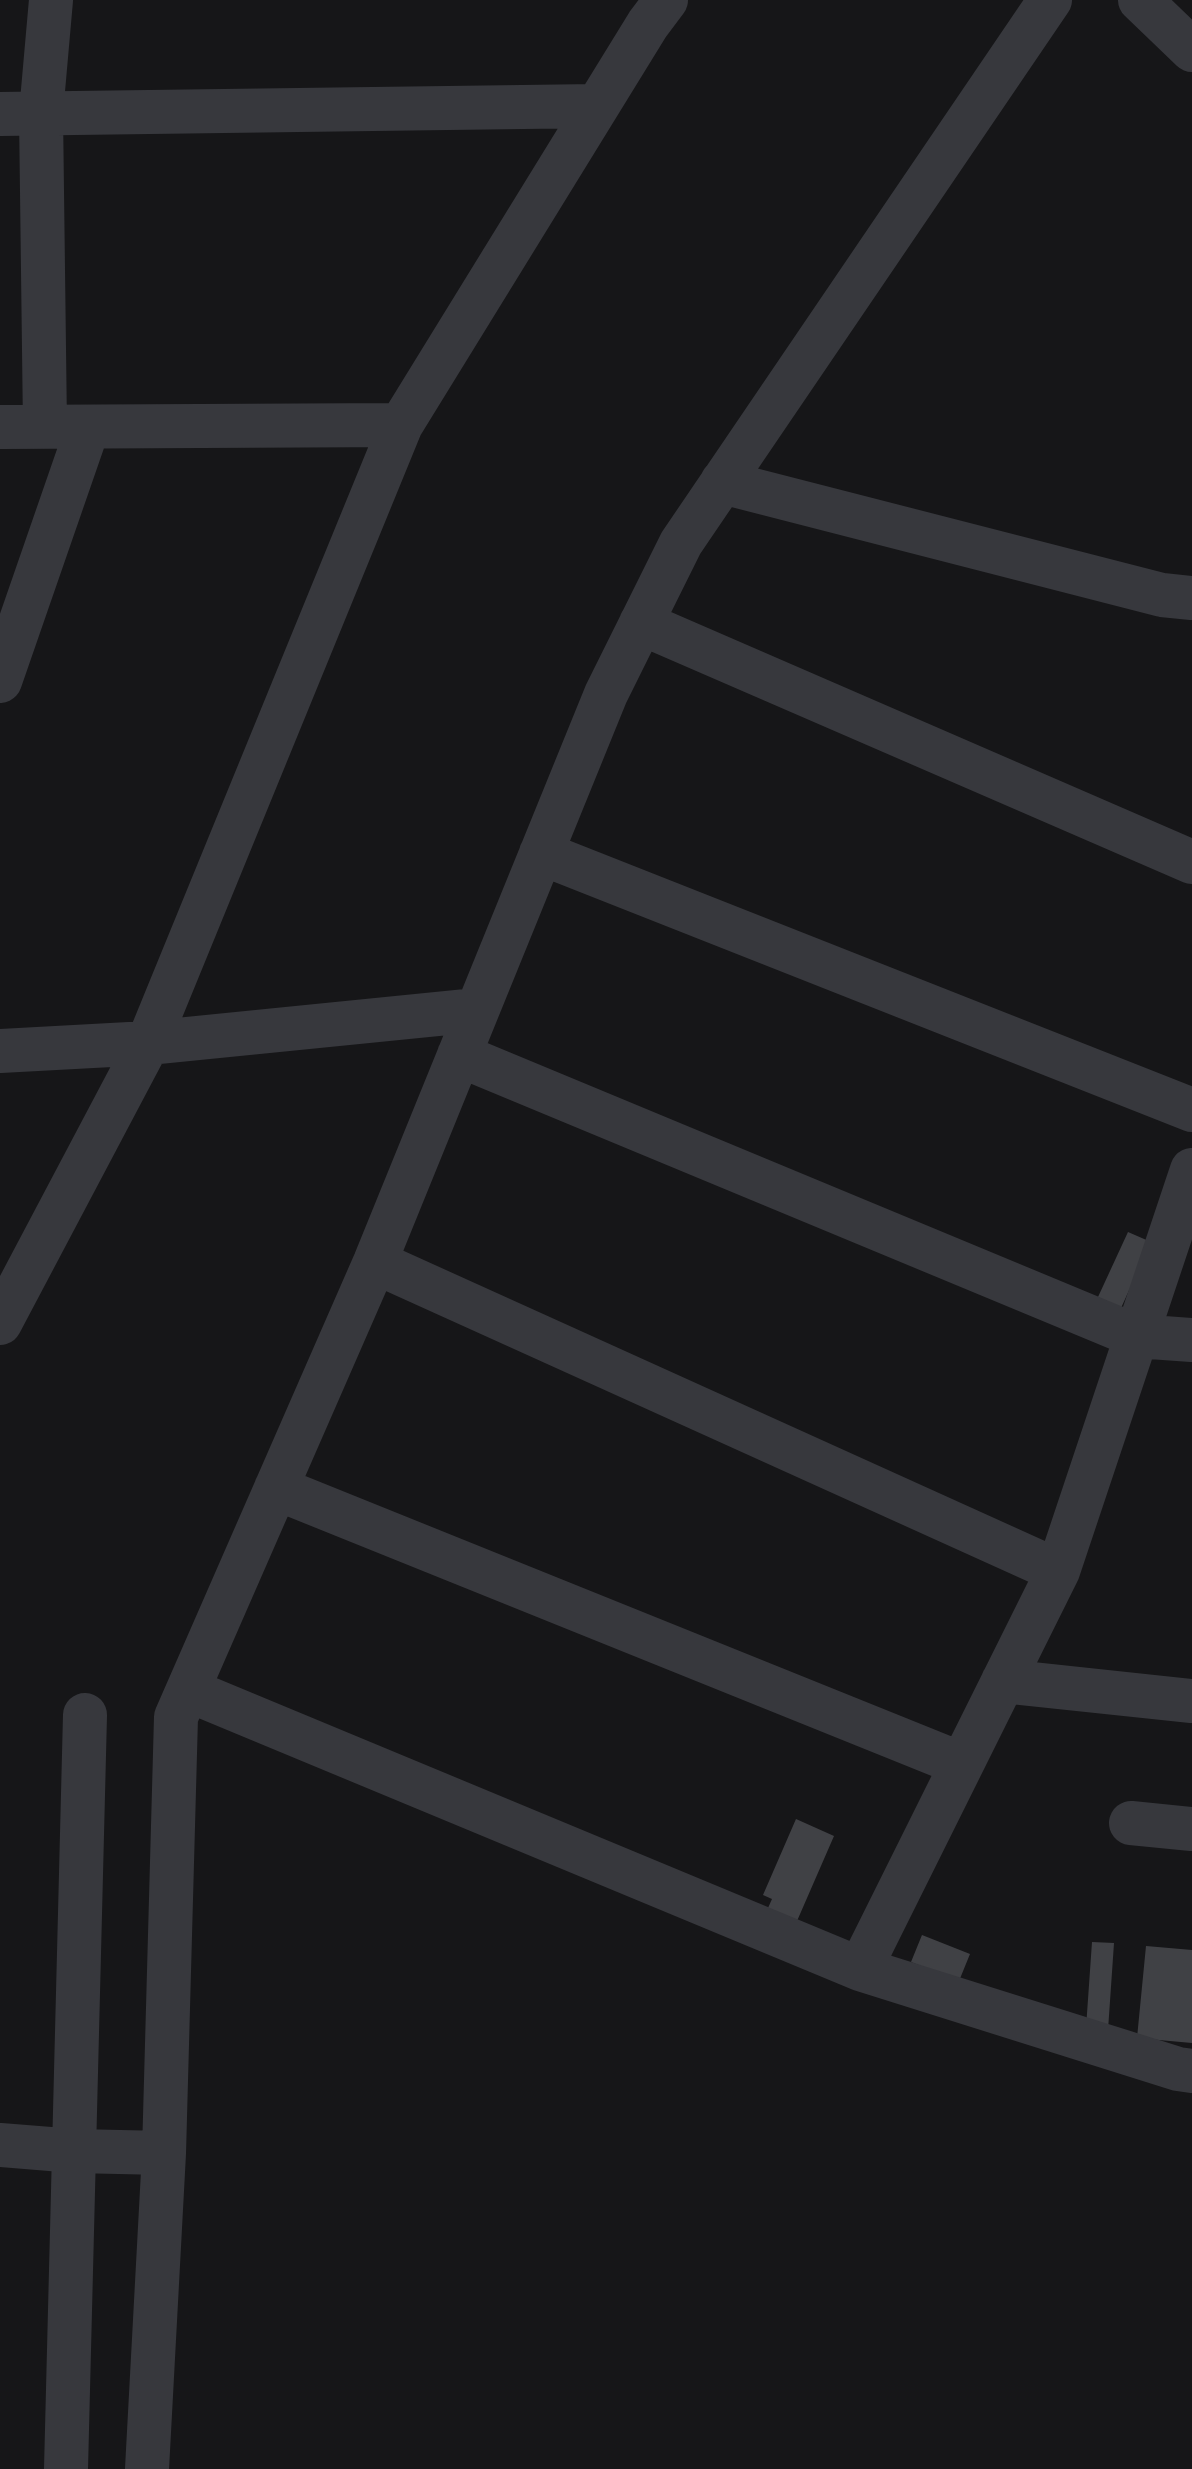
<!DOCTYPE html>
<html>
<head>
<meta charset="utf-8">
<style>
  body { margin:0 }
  canvas { display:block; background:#161618 }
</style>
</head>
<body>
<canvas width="1192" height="2469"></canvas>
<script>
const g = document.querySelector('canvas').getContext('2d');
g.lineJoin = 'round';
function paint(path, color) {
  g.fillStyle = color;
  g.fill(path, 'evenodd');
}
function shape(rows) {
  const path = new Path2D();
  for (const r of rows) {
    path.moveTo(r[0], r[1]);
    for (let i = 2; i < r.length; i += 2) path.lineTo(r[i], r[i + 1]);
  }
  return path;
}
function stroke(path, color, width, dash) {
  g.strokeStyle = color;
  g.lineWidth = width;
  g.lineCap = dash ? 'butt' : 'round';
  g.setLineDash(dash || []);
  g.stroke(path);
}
paint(shape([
  [1128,1232,1151,1242,1121,1308,1098,1297],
  [796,1819,834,1836,797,1921,768,1908,772,1899,763,1895],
  [922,1935,970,1954,959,1981,911,1962],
  [1092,1942,1114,1943,1108,2030,1086,2028],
  [1146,1946,1192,1950,1192,2043,1137,2038]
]), '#404145');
stroke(shape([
  [1140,0,1192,50],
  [0,114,597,106],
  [0,427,401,425],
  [45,427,41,113,51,0],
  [722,482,1162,595,1192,598],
  [641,623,1192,862],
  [0,681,88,427],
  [541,853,1192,1110],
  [0,1051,148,1043,477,1010],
  [459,1055,1136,1336,1192,1340],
  [375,1262,1058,1571],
  [0,1323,148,1043,401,425,648,24,666,0],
  [276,1488,961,1764],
  [1003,1681,1192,1701],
  [188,1690,860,1969,1178,2069,1192,2071],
  [1131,1823,1192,1829],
  [860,1969,1058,1571,1192,1170],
  [0,2145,75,2151,164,2153],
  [66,2469,85,1715],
  [147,2469,164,2153,176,1717,375,1262,606,694,681,543,1050,0]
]), '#37383d', 44);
</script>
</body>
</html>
